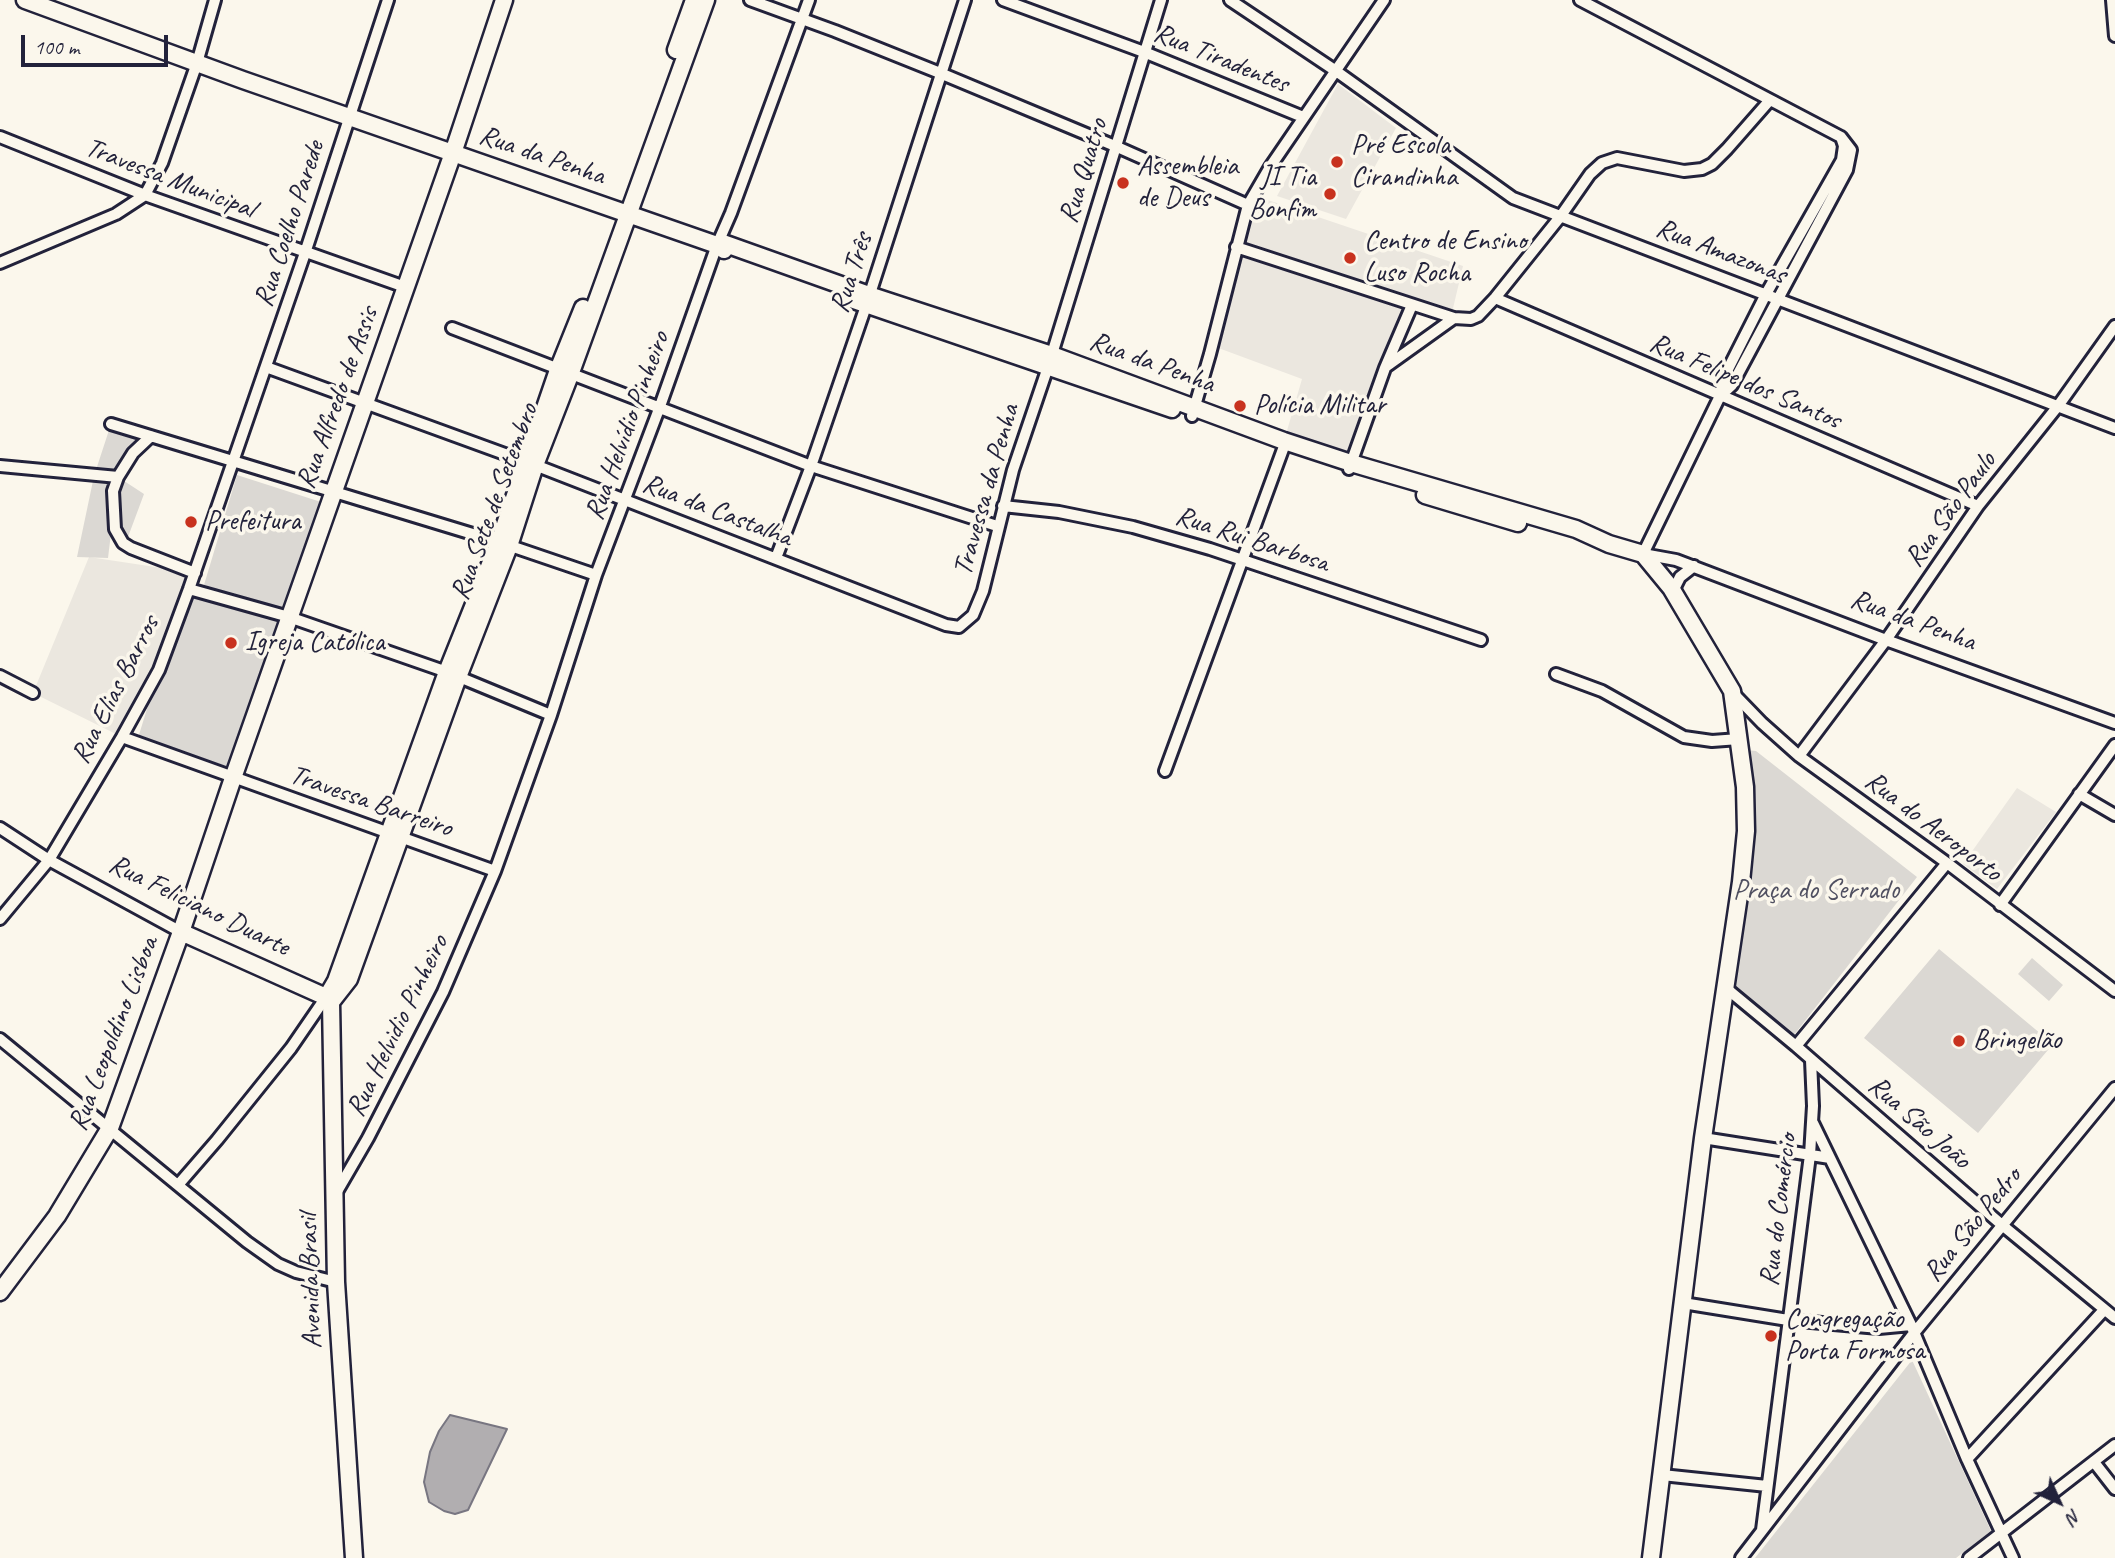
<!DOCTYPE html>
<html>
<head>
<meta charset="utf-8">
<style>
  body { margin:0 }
  #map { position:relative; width:2115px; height:1558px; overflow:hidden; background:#fbf7ec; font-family:Caveat,sans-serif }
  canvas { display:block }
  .north { position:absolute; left:2024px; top:1467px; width:70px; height:70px; -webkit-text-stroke:5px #fbf7ec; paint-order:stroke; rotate:135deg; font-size:19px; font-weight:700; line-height:28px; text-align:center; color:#22223b }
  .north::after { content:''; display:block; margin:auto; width:24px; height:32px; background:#22223b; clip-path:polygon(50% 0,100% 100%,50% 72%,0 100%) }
  .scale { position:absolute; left:21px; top:35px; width:147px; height:32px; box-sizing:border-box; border:4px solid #22223b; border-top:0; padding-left:9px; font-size:21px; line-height:24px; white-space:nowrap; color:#22223b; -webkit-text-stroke:5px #fbf7ec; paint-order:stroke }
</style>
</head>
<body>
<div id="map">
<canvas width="2115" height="1558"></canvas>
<div class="north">N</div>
<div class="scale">100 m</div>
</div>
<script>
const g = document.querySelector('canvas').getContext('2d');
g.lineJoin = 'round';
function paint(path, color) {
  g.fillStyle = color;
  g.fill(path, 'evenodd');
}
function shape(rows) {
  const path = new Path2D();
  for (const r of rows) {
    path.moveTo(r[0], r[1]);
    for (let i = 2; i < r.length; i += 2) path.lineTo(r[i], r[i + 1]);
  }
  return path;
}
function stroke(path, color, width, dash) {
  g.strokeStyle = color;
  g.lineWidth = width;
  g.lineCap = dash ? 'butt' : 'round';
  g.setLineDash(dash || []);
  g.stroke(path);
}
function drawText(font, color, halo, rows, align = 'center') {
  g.font = font + ' Caveat,sans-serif';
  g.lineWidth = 7;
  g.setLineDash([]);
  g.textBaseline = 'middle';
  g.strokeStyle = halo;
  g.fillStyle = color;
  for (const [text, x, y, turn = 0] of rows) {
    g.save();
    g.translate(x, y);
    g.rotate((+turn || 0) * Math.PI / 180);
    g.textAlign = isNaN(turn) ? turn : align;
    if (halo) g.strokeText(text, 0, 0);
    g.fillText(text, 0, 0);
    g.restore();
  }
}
paint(shape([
  [1338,84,1396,128,1346,219,1277,196],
  [1253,195,1463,266,1450,321,1408,308,1345,461,1284,441,1302,379,1213,346],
  [89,557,195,573,122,737,33,693],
  [2017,788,2056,812,1997,889,1963,864]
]), '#ebe7df');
paint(shape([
  [111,424,151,436,118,477,144,494,125,545,115,529,116,492,108,558,77,557,94,476],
  [237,475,321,502,283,611,204,585],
  [189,589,289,617,246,710,229,767,138,738,159,670],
  [1746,750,1756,751,1917,877,1794,1035,1730,989],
  [1939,949,2053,1044,1978,1133,1864,1038],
  [2032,958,2063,985,2049,1001,2018,974],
  [1912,1360,1991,1531,1956,1558,1755,1558]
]), '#dbd8d3');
const water = shape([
  [450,1415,507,1429,468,1510,455,1514,444,1511,429,1502,424,1482,430,1452,439,1431,450,1415]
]);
paint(water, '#b1aeb0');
stroke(water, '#787681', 2);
const street = shape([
  [750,0,835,31,940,73,1115,146,1248,205],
  [1003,0,1144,52,1303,117],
  [1230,0,1336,71,1513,198,2115,428],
  [1580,0,1841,137,1851,150,1847,170,1732,385,1720,396],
  [2112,0,2115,36],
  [0,137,145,195,405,287],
  [1841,137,1844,146,1842,160,1766,294,1723,379,1720,396,1643,554,1676,560,1886,640,2115,723],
  [1236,247,1454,318,1471,319,1478,316,1495,298,1560,217,1590,174,1602,163,1617,158,1684,171,1702,169,1712,164,1727,149,1770,100],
  [0,263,116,214,145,195,162,163,197,63,215,0],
  [1495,298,1978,506],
  [452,328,811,466,997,526],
  [1387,366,1454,318],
  [266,367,535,465,946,625,959,627,973,615,983,591,1013,470,1048,367,1161,0],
  [1192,416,1210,354,1248,205,1270,167,1384,0],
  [111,424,499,542,596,575],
  [151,436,133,453,118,477,113,491,115,529,123,543,131,548,195,573],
  [0,466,118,477],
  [1349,469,1385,368,1412,305],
  [1003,506,1059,512,1133,527,1210,549,1481,640],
  [776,558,811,466,866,306,965,0],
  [189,589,289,617,447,672,551,715],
  [1673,591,1680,577,1694,566],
  [1556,674,1602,691,1684,737,1712,741,1739,739],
  [0,676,33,693],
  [1733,693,1762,723,1799,756,1947,863,2115,991],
  [122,737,495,871],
  [1799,756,1886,640,1978,506,2058,406,2115,326],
  [1165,771,1286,441],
  [2079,794,2115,815],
  [0,828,49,860,181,932],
  [2000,905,2115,745],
  [0,919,49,860,122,737,159,670,189,589,305,253,388,0],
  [1726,988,1796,1046,2002,1225,2115,1318],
  [0,1039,247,1242,278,1264,296,1272,336,1282],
  [1796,1046,1947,863],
  [1813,1123,1911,1325,1967,1459,2013,1558],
  [1703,1138,1830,1158],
  [178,1185,217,1140,291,1048,326,997],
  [335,1195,368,1138,443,992,495,871,551,715,596,575,659,409,717,245,731,213,809,0],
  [1683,1303,1788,1320,1879,1328,1911,1325],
  [1967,1459,2104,1310],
  [2094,1462,2115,1489],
  [1662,1475,1767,1486],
  [1762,1530,1810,1155,1813,1106,1811,1060],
  [1741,1558,1914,1333,2115,1088],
  [1969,1558,2115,1445]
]);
const secondary = shape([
  [25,0,243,80,717,245,724,250],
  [676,50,694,0],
  [717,245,723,243,869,295,1052,355,1284,441,1351,463,1576,529,1609,544,1643,554,1671,588,1732,691,1745,787,1746,831,1741,882,1703,1138,1651,1558],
  [842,296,1172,409],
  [1425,495,1518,523],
  [181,932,326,997,331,1002],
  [329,993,336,981,447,672,499,542,558,370,583,308],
  [331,1002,349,979,458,677,509,546,535,465,570,375,706,0],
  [331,1002,336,1282,354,1558],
  [0,1292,57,1216,110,1128,181,932,233,778,453,153,504,0]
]);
stroke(street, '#22223b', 16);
stroke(secondary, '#22223b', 21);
stroke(street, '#fbf7ec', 10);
stroke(secondary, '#fbf7ec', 16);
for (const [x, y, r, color] of [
  [1337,162,7,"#c8321e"],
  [1123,183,7,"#c8321e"],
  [1330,194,7,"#c8321e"],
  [1350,258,7,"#c8321e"],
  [1240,406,7,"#c8321e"],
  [191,522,7,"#c8321e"],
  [231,643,7,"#c8321e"],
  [1959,1041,7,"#c8321e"],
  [1771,1336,7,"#c8321e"]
]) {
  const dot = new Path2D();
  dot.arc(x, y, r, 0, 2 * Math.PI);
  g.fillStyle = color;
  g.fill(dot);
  stroke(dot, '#fbf7ec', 2.5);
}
drawText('28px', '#22223b', '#fbf7ec', [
  ["Rua Tiradentes",1221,59,22],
  ["Rua da Penha",542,156,19],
  ["Rua Quatro",1084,171,-73],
  ["Travessa Municipal",170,179,21],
  ["Rua Coelho Parede",290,224,-72],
  ["Rua Amazonas",1721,252,21],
  ["Rua Três",852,273,-72],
  ["Rua da Penha",1152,363,20],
  ["Rua Felipe dos Santos",1745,382,23],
  ["Rua Alfredo de Assis",338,398,-70],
  ["Rua Helvídio Pinheiro",628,426,-70],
  ["Travessa da Penha",987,490,-74],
  ["Rua Sete de Setembro",495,502,-70],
  ["Rua São Paulo",1951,510,-54],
  ["Rua da Castalha",717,511,21],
  ["Rua Rui Barbosa",1252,540,18],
  ["Rua da Penha",1913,621,20],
  ["Rua Elias Barros",116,690,-63],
  ["Travessa Barreiro",371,802,19],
  ["Rua do Aeroporto",1933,827,37],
  ["Rua Feliciano Duarte",199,906,26],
  ["Rua Helvidio Pinheiro",398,1026,-64],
  ["Rua Leopoldino Lisboa",114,1034,-69],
  ["Rua São João",1919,1123,41],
  ["Rua do Comércio",1779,1210,-83],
  ["Rua São Pedro",1973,1225,-51],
  ["Avenida Brasil",311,1281,-92]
]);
drawText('28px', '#22223b', '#fbf7ec', [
  ["Pré Escola",1351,146],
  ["Cirandinha",1351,178],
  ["Assembleia",1137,167],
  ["de Deus",1137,199],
  ["JI Tia",1316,178,"right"],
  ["Bonfim",1316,210,"right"],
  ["Centro de Ensino",1364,242],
  ["Luso Rocha",1364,274],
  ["Polícia Militar",1254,406],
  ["Prefeitura",205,522],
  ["Igreja Católica",245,643],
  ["Bringelão",1973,1041],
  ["Congregação",1785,1320],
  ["Porta Formosa",1785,1352]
], 'left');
drawText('28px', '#505061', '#fbf7ec', [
  ["Praça do Serrado",1816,891]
]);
</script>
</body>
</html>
